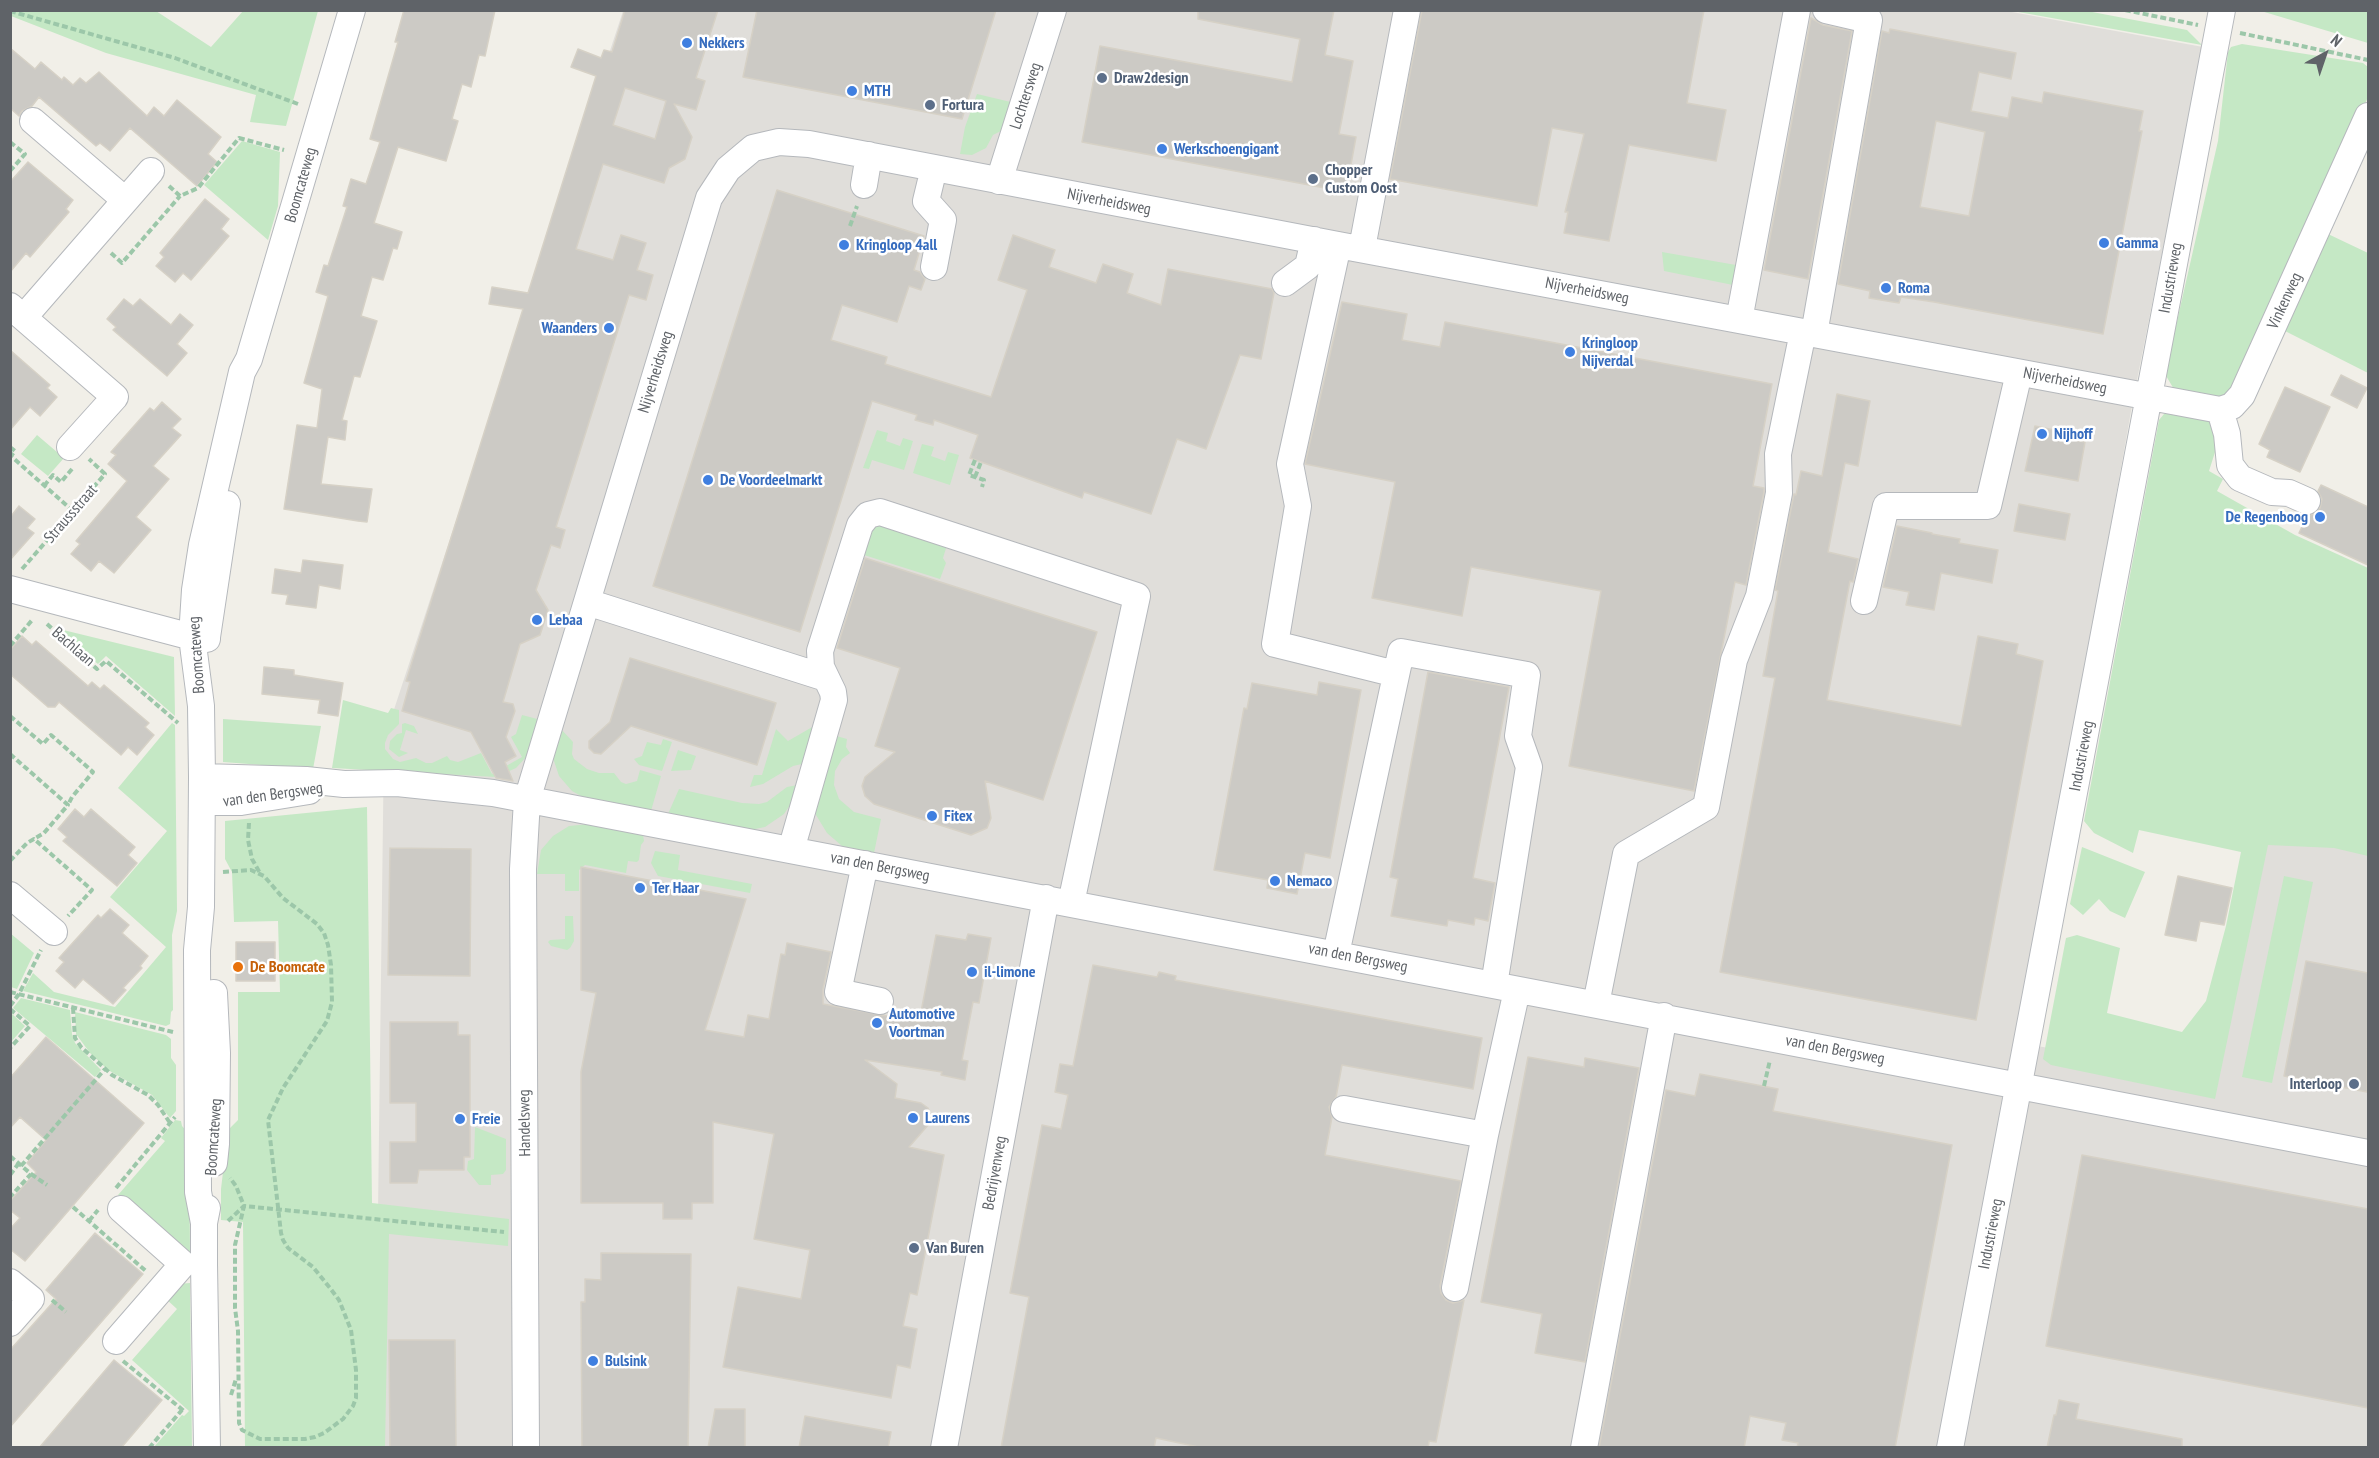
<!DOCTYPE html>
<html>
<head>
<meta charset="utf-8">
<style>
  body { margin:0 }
  #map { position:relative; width:2379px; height:1458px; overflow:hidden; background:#f1efe8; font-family:"PT Sans Narrow",sans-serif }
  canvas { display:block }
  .frame { position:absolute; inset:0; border:12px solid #5f6368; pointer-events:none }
  .north { position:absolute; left:2295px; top:24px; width:60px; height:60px; -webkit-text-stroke:4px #fff; paint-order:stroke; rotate:40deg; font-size:16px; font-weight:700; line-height:24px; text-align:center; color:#5f6368 }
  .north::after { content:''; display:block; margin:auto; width:21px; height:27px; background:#5f6368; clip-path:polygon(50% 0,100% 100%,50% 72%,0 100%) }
</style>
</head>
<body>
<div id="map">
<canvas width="2379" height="1458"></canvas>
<div class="frame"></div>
<div class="north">N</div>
</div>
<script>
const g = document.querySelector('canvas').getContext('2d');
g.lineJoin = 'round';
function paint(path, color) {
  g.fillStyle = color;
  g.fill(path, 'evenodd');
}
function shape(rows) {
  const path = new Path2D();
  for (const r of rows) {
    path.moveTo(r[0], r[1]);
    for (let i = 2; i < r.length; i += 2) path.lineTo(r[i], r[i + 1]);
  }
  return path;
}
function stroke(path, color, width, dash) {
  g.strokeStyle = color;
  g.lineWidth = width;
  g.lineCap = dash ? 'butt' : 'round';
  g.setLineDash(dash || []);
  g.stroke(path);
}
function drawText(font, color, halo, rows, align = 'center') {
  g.font = font + ' "PT Sans Narrow",sans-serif';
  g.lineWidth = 5;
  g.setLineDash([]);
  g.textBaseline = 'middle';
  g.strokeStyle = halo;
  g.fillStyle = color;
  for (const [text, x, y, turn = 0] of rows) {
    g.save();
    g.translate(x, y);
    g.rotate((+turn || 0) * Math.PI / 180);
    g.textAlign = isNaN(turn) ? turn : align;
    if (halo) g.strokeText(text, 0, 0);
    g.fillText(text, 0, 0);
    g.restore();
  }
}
paint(shape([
  [2001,10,2203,47,2133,400,2046,889,2013,1042,2193,1072,2262,810,2368,835,2368,1447,375,1448,384,740,623,11]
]), '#e0deda');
paint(shape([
  [10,11,156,11,211,47,243,11,318,11,286,126,250,122,256,95,106,53,11,16],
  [2013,11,2087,11,2187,30,2202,45],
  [2261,11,2368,11,2368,43],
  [2242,44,2363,63,2368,67,2368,97,2241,385,2232,398,2175,391,2165,374,2218,141,2228,52,2231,47],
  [977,94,1015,103,1005,129,993,135,986,148,972,155,960,154,965,127],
  [242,141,280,152,278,206,268,240,204,185],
  [2328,234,2368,253,2368,373,2285,331],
  [1662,252,1736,265,1733,285,1664,271],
  [2172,409,2210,414,2222,430,2209,471,2223,479,2217,491,2295,535,2368,568,2368,856,2334,848,2268,845,2215,1099,2051,1065,2043,1059,2066,938,2077,935,2120,948,2107,1013,2182,1032,2206,1001,2226,926,2241,852,2139,830,2133,853,2094,833,2084,821,2159,420,2164,414],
  [877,430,888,433,886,441,900,446,903,438,913,441,904,470,872,460,869,469,863,468],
  [37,435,64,458,48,476,21,454],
  [922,444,934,447,931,456,945,461,948,452,959,455,950,485,913,473],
  [876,522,947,545,943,558,946,563,940,579,864,555,868,528],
  [55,628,174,657,175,716,106,656,98,664],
  [343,700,388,713,391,708,399,710,399,724,388,735,385,743,385,749,393,759,400,762,416,758,426,763,432,763,447,756,450,760,458,762,481,753,492,774,522,757,511,737,516,734,522,715,541,720,529,754,516,768,496,777,332,768],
  [223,719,321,726,313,769,223,762],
  [172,723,175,725,177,911,172,935,173,1010,171,1012,170,1024,166,1026,23,991,33,973,54,992,115,1007,166,947,110,897,167,831,118,788],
  [405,723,414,726,418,734,406,730,400,750,408,753,399,757,389,749,390,741,397,734,402,733,402,724],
  [814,726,802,764,793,766,763,784,750,787,754,775,762,775,776,729,788,741],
  [560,728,573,742,572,754,574,759,587,769,599,773,614,773,621,782,626,784,637,781,640,770,661,776,651,811,581,796,572,791,559,776,553,758,553,750],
  [833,735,847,739,846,747,850,753,842,759,835,771,834,785,839,799,854,812,881,819,874,853,842,846,827,833,816,815,814,803],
  [663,739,672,742,662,771,639,765,634,759,642,756,647,742,661,745],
  [678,750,696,756,691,770,671,771],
  [797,785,792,802,784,814,765,827,755,829,748,829,668,814,679,789,742,803,759,804,767,802,787,787],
  [367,807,372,1203,509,1219,508,1246,389,1234,385,1447,245,1447,243,1222,221,1220,221,1189,228,1130,238,1120,238,992,280,992,278,921,234,922,232,872,225,859,225,821],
  [589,824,643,835,644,841,641,845,639,860,637,862,628,861,626,873,585,865,579,870,579,891,565,891,565,874,537,874,541,850,553,836,569,826],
  [2082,847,2145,872,2125,918,2110,911,2099,899,2083,915,2070,904],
  [655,851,680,855,678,870,752,884,750,893,658,876,651,863],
  [2284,876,2313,882,2272,1083,2242,1077],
  [565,916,573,916,574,941,570,948,567,950,551,946,548,942,550,940,565,939],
  [10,933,34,953,17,989,11,987],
  [21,998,70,1010,72,1034,75,1043,101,1070,95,1077,13,1008],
  [75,1012,166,1035,171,1039,171,1058,176,1065,176,1111,170,1118,152,1095,108,1070,90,1053,76,1034],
  [11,1013,25,1026,11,1042],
  [175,1120,181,1121,182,1126,189,1134,190,1251,184,1252,118,1195,165,1141,161,1138],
  [475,1127,506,1139,506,1170,503,1174,491,1175,491,1185,479,1185,467,1170,468,1161,474,1159],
  [190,1283,192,1447,154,1447,182,1415,184,1416,189,1411,132,1360,177,1309,165,1298,178,1284]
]), '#c5e8c5');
const building = shape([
  [404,10,495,10,485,56,479,55,471,87,462,84,452,119,458,121,446,161,398,147,374,223,402,232,397,249,393,248,383,280,372,277,361,316,377,321,360,377,354,376,342,420,347,421,345,440,328,437,321,484,372,489,367,522,358,521,284,509,297,425,317,428,322,389,304,383,328,296,316,292,324,265,328,266,347,207,343,206,351,179,366,184,380,142,370,139,398,42,395,42,404,10],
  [625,10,718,10,696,78,705,81,696,110,674,104,692,137,685,159,669,168,664,183,603,164,576,249,613,260,621,235,646,243,637,270,653,275,646,300,629,295,556,527,565,530,560,548,551,545,536,590,548,610,540,635,520,644,503,702,513,704,515,711,506,737,516,756,505,762,513,781,496,778,471,732,402,711,410,682,406,681,523,309,489,304,492,287,528,293,596,76,571,67,578,49,601,58,604,50,612,52,625,10],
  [625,88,666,101,655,139,613,125,625,88],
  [757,10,996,10,962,119,743,77,757,10],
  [1198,10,1334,10,1325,55,1353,61,1339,134,1356,137,1346,192,1082,142,1100,46,1292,82,1300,39,1198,19,1198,10],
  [1422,10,1704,10,1687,103,1726,110,1716,161,1629,145,1609,241,1564,233,1568,212,1565,212,1584,134,1552,128,1537,206,1390,179,1422,10],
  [1811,18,1823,25,1852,31,1808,279,1764,270,1811,18],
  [1890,29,2016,53,2011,79,1979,72,1971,111,2008,118,2012,97,2042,103,2044,92,2143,111,2139,131,2142,131,2103,334,1934,302,1901,297,1899,303,1869,298,1870,291,1838,284,1882,31,1889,33,1890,29],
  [1936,121,1985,132,1969,216,1920,207,1936,121],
  [10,48,35,69,41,62,62,80,64,77,73,85,80,78,86,83,99,72,147,116,154,107,164,116,177,100,221,137,208,154,217,162,197,186,130,128,110,151,100,143,96,146,39,97,32,106,22,111,19,116,10,108,10,48],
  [28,162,73,200,66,209,69,212,36,250,30,257,26,253,10,272,10,182,28,162],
  [777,190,924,236,914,270,920,272,925,279,921,290,909,286,897,322,842,305,831,340,887,357,885,364,991,397,1027,290,998,280,1013,235,1055,250,1049,267,1096,283,1103,264,1133,274,1127,293,1161,305,1168,269,1272,289,1274,293,1261,359,1240,355,1206,449,1177,439,1151,514,1084,492,1082,498,970,458,978,435,934,420,933,425,915,420,917,415,872,401,800,632,653,586,777,190],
  [205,199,229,219,221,229,229,236,191,280,183,273,175,282,156,266,164,257,160,253,205,199],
  [124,299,133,306,140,299,171,325,180,314,193,325,177,344,187,353,167,376,113,330,116,327,107,319,124,299],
  [1342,302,1407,314,1402,340,1440,347,1445,322,1772,384,1753,486,1764,488,1764,492,1746,585,1735,582,1694,791,1569,766,1601,591,1471,567,1462,616,1372,598,1395,482,1305,464,1342,302],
  [10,350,50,385,47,388,57,397,40,416,30,407,10,430,10,350],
  [2341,375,2367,388,2357,408,2331,395,2341,375],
  [2285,387,2330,407,2300,472,2267,457,2270,450,2259,444,2285,387],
  [1837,394,1870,401,1858,466,1845,463,1828,552,1858,559,1853,582,1850,581,1827,700,1961,726,1978,636,2018,644,2016,654,2043,661,1976,1020,1720,972,1775,678,1763,676,1778,591,1775,590,1794,494,1796,495,1801,471,1822,476,1837,394],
  [162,402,181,419,172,428,181,435,153,466,169,479,136,517,151,530,114,573,99,561,91,571,71,554,80,544,76,541,127,481,108,464,116,455,111,452,150,408,154,411,162,402],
  [2035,426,2054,430,2057,437,2085,442,2078,481,2025,471,2035,426],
  [2321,485,2368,507,2368,565,2299,533,2307,516,2315,513,2320,508,2322,499,2318,491,2321,485],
  [2019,504,2070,514,2065,540,2014,531,2019,504],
  [19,506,35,519,27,528,34,533,10,560,10,514,12,515,19,506],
  [1897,526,1932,533,1932,534,1960,539,1959,543,1998,550,1992,583,1941,573,1934,610,1906,605,1909,592,1883,587,1897,526],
  [865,558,1097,632,1043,800,985,781,991,818,987,828,971,835,874,804,865,796,862,786,865,777,895,752,875,746,900,668,837,648,865,558],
  [303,560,343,565,340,589,319,585,316,608,286,604,288,595,272,593,275,569,301,573,303,560],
  [22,636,32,645,36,641,88,686,92,682,100,689,104,685,149,723,145,727,154,735,137,755,128,747,121,755,59,702,55,707,48,707,10,674,10,650,22,636],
  [630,658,776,703,757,765,631,726,601,754,594,753,589,748,589,741,610,722,630,658],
  [264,667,294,670,294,675,343,683,338,716,318,713,320,700,262,694,264,667],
  [1428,672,1509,687,1473,878,1495,883,1488,921,1475,918,1474,925,1448,920,1447,926,1391,916,1398,879,1390,877,1428,672],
  [1319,682,1361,690,1330,858,1305,853,1297,894,1267,888,1268,880,1214,870,1244,708,1247,709,1252,683,1317,695,1319,682],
  [75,809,84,817,91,809,135,847,128,855,137,863,117,886,63,841,67,837,58,829,75,809],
  [390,848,471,849,470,976,388,975,390,848],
  [581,867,746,899,705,1030,744,1037,748,1015,769,1019,781,954,785,955,787,943,831,952,823,989,823,1004,919,1022,936,935,966,940,968,934,991,938,979,1003,973,1002,962,1060,968,1061,965,1080,941,1075,942,1072,865,1060,897,1084,895,1098,921,1103,928,1108,930,1115,929,1124,909,1147,944,1155,917,1295,910,1293,903,1326,917,1329,910,1368,897,1365,891,1398,723,1367,738,1287,801,1299,810,1250,754,1239,774,1134,713,1122,713,1203,692,1203,692,1219,663,1219,663,1203,581,1203,581,1072,596,993,581,990,581,867],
  [2178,876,2232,888,2224,925,2200,921,2196,941,2165,935,2178,876],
  [110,909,129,925,122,933,148,956,140,966,142,968,123,988,126,990,113,1004,83,979,75,988,56,971,64,962,59,958,98,915,101,918,110,909],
  [236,942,275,942,275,981,236,981,236,942],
  [2306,961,2368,973,2367,1092,2284,1076,2306,961],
  [1093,965,1157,977,1159,972,1176,976,1175,980,1482,1038,1473,1089,1342,1065,1336,1097,1329,1107,1332,1117,1325,1155,1461,1181,1440,1286,1441,1293,1446,1300,1453,1303,1464,1300,1436,1442,1429,1441,1428,1448,1203,1448,1156,1438,1154,1448,1001,1448,1029,1297,1010,1293,1042,1125,1061,1129,1068,1095,1055,1092,1060,1064,1073,1066,1093,965],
  [390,1022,458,1022,458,1035,470,1035,470,1157,464,1157,464,1170,419,1170,417,1183,390,1183,390,1142,416,1142,416,1103,390,1103,390,1022],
  [46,1037,144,1123,25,1261,10,1249,10,1229,20,1218,10,1210,10,1201,36,1172,27,1163,46,1140,20,1117,10,1128,10,1078,46,1037],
  [1528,1057,1584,1067,1585,1058,1639,1068,1585,1362,1535,1353,1542,1314,1481,1302,1528,1057],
  [1700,1074,1778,1089,1773,1111,1952,1145,1895,1448,1797,1448,1798,1443,1782,1440,1786,1423,1750,1416,1744,1448,1599,1448,1666,1090,1695,1096,1700,1074],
  [2082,1155,2368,1209,2368,1408,2046,1346,2082,1155],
  [95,1233,143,1274,10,1427,10,1350,56,1299,46,1290,95,1233],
  [601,1253,691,1254,688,1448,582,1448,581,1302,585,1302,585,1279,601,1280,601,1253],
  [389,1340,455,1340,456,1448,390,1448,389,1340],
  [114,1360,162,1400,150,1414,121,1448,39,1448,114,1360],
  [2059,1400,2079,1404,2076,1419,2182,1439,2182,1448,2047,1448,2054,1415,2056,1415,2059,1400],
  [715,1409,745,1409,745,1448,708,1448,715,1409],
  [805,1416,891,1432,888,1448,799,1448,805,1416]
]);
paint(building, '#cccac5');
stroke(building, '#d6d1c6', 1.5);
const minor = shape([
  [33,121,125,200],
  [999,181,1053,10],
  [864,185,869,155],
  [1338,245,1290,464,1298,506,1275,644,1396,674],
  [1362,248,1407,10],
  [934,267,943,220,926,201,934,168],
  [1285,283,1308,266,1314,240],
  [10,306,115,397,70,447],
  [24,317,151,171],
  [1739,320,1797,10],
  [1814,334,1869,20,1826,10],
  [2220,410,2227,434,2230,465,2240,478,2272,492,2289,493,2307,501],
  [10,589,192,637,207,639],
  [1864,601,1886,506,1988,506,2019,373],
  [587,602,826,678],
  [207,637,227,504],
  [202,777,306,780,344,784,397,783,493,793,2368,1153],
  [202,802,241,802,309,791],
  [791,850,834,700,833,692,821,667,820,651,860,525,868,515,880,512,1137,596,1071,903],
  [865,864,838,992,880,1001],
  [10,895,54,932],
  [1336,954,1401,652,1527,675,1518,736,1529,767,1494,985],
  [1596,1004,1626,854,1706,807,1734,660,1759,596,1779,493,1778,454,1803,332],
  [1344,1109,1485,1135],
  [214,1163,216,1144,217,1053,214,993],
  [207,1208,204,1223,204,1264,207,1448],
  [204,1223,198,1192,197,950,201,907,202,777,201,706,192,637,195,590,202,545,242,372,249,359,352,10],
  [10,1282,31,1299,10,1323],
  [1455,1288,1485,1135,1517,990],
  [116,1341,183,1264,121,1209],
  [526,1448,523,869,527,800,709,198,728,169,753,148,779,142,809,144,1338,245,2220,410,2232,406,2242,395,2368,116],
  [944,1448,1046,898],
  [1584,1448,1664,1016],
  [1950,1448,2222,10]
]);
stroke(minor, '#b5b8bc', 28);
stroke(shape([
  [2125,10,2198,25],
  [10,11,175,58,298,104],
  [2240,33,2368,60],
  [10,142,25,154,10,171],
  [169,186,180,196,198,188,239,138,284,150],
  [850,226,857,206],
  [111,253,122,263,180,196],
  [10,447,15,451,11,456,74,512],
  [975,460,969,475,984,480,982,487],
  [975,477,981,462],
  [44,486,53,475,61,482,72,469],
  [22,569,105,474,89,459],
  [47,624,97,669,106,661,178,723],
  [10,646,33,619],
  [10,716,43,744,51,735,93,772,72,797,68,805],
  [10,754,68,805,44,833,34,839],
  [249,823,248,840,252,859,260,873],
  [10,861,27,843,34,839,92,890,68,916],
  [223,872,251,870,264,876,283,898,317,924,324,933,328,945,331,965,332,1002,327,1021,283,1088,268,1120,281,1233,283,1240,288,1248,313,1267,330,1288,339,1300,351,1330,356,1370,356,1398,353,1406,343,1419,324,1433,315,1437,305,1439,260,1439,242,1430,239,1423,238,1331,235,1308,235,1245,244,1206,236,1186,230,1178],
  [10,992,173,1032],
  [10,1006,19,994,41,950],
  [73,1008,75,1038,81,1047,112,1075,148,1095,158,1105,170,1123],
  [10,1009,30,1026,10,1048],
  [1764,1086,1770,1060],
  [10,1156,31,1174,10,1197],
  [21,1166,105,1069],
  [31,1174,47,1185],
  [10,1175,19,1163],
  [116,1188,175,1117],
  [73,1207,147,1272],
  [89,1221,98,1210],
  [228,1221,244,1206,504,1232],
  [52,1300,66,1312],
  [123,1361,184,1411],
  [231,1395,236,1379],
  [149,1448,182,1410]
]), '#9cc7a9', 4, [6, 3]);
stroke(minor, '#fff', 26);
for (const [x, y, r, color] of [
  [687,43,6,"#3f7fe0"],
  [1102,78,6,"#5c6f8a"],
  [852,91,6,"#3f7fe0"],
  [930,105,6,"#5c6f8a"],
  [1162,149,6,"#3f7fe0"],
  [1313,179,6,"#5c6f8a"],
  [2104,243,6,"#3f7fe0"],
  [844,245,6,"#3f7fe0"],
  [1886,288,6,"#3f7fe0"],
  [609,328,6,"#3f7fe0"],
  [1570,352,6,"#3f7fe0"],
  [2042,434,6,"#3f7fe0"],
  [708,480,6,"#3f7fe0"],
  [2320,517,6,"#3f7fe0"],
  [537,620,6,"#3f7fe0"],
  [932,816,6,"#3f7fe0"],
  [1275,881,6,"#3f7fe0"],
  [640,888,6,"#3f7fe0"],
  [238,967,6,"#e8710a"],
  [972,972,6,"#3f7fe0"],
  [877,1023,6,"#3f7fe0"],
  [2354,1084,6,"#5c6f8a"],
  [913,1118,6,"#3f7fe0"],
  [460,1119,6,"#3f7fe0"],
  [914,1248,6,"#5c6f8a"],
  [593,1361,6,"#3f7fe0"]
]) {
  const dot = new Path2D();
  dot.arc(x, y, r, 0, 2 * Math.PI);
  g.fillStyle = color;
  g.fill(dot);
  stroke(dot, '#fff', 2);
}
drawText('bold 16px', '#366cbe', '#fff', [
  ["Nekkers",699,43],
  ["MTH",864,91],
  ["Werkschoengigant",1174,149],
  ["Gamma",2116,243],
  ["Kringloop 4all",856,245],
  ["Roma",1898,288],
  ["Waanders",597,328,"right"],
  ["Kringloop",1582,343],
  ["Nijverdal",1582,361],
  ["Nijhoff",2054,434],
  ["De Voordeelmarkt",720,480],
  ["De Regenboog",2308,517,"right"],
  ["Lebaa",549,620],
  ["Fitex",944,816],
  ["Nemaco",1287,881],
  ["Ter Haar",652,888],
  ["il-limone",984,972],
  ["Automotive",889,1014],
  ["Voortman",889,1032],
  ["Laurens",925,1118],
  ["Freie",472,1119],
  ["Bulsink",605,1361]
], 'left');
drawText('bold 16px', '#4e5e75', '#fff', [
  ["Draw2design",1114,78],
  ["Fortura",942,105],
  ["Chopper",1325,170],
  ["Custom Oost",1325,188],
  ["Interloop",2342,1084,"right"],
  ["Van Buren",926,1248]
], 'left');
drawText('16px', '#5f6368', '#fff', [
  ["Lochtersweg",1026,96,-72],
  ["Boomcateweg",301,185,-74],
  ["Nijverheidsweg",1109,202,11],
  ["Industrieweg",2171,278,-80],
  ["Nijverheidsweg",1587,291,11],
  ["Vinkenweg",2285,301,-65],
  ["Nijverheidsweg",656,372,-73],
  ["Nijverheidsweg",2065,381,11],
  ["Straussstraat",71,514,-49],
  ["Bachlaan",73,647,41],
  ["Boomcateweg",197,655,-94],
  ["Industrieweg",2082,756,-79],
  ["van den Bergsweg",273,795,-8],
  ["van den Bergsweg",880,867,11],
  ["van den Bergsweg",1358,958,11],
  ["van den Bergsweg",1835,1050,11],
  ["Handelsweg",525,1123,-91],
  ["Boomcateweg",214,1137,-86],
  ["Bedrijvenweg",995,1173,-80],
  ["Industrieweg",1991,1234,-79]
]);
drawText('bold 16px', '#c56008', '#fff', [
  ["De Boomcate",250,967]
], 'left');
</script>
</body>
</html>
